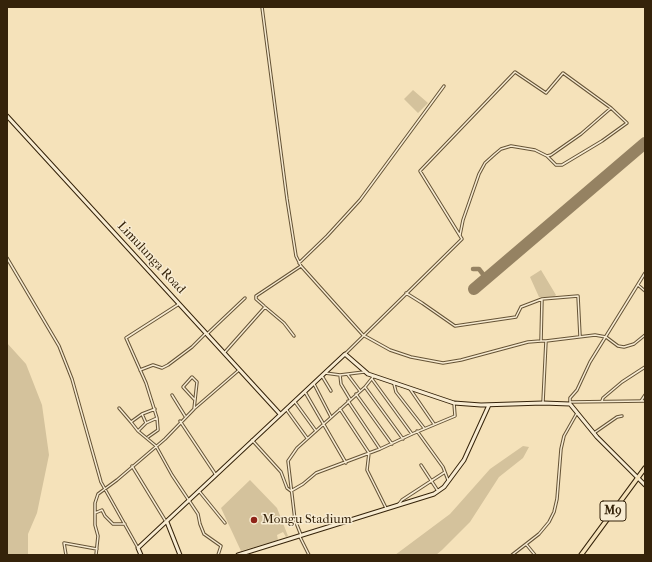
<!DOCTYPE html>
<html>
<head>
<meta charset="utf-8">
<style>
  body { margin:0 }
  #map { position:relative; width:652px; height:562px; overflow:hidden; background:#f5e2ba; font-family:"IM FELL French Canon",serif }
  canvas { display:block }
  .frame { position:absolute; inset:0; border:8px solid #35230a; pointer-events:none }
</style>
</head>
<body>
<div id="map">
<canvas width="652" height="562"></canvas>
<div class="frame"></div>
</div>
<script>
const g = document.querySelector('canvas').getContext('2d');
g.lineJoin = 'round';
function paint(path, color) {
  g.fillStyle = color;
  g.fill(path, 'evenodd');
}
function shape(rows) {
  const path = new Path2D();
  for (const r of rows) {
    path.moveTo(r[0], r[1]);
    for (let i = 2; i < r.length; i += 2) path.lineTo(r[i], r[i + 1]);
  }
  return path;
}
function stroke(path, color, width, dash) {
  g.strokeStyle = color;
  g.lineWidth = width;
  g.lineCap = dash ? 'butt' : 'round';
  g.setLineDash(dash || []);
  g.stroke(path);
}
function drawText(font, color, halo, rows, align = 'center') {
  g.font = font + ' "IM FELL French Canon",serif';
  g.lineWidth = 3;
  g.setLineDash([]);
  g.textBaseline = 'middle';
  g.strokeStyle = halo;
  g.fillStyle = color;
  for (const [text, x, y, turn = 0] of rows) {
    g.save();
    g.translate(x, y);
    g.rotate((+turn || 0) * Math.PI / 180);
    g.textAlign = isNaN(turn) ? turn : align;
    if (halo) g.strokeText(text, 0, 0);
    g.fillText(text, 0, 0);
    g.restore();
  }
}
paint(shape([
  [413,90,428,103,418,113,404,99],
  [541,270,556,295,554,297,539,297,530,277],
  [7,343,26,364,42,405,49,455,37,513,28,534,28,555,7,555],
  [523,446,529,447,523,458,499,477,470,522,442,550,436,555,395,555,450,514,490,469],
  [250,480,277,508,288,536,286,537,283,532,277,535,278,540,241,551,221,508]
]), '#d4c29c');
stroke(shape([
  [473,269,479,269,486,278]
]), '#958262', 4.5);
stroke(shape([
  [474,289,645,143]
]), '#958262', 12);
const street = shape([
  [262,7,287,199,296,256,301,266,363,335,390,350,411,357,443,363,461,360,528,342,541,341],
  [460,235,463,220,479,174,485,163,495,154,501,149,511,146,535,150,547,156,551,155,581,134,611,108],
  [7,258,59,346,72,379,101,482,138,548],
  [299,263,327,236,360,200,444,86],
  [638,285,645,291],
  [406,293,422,303,455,326,516,317,521,307,542,299],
  [264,306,256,299,256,296,301,266],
  [207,334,245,298],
  [546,341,541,341,542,299,578,296,580,336],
  [225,352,265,307,284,323,294,336],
  [345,354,462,239,420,171,515,72,546,93,563,73,611,108,627,123,602,141,562,165,556,165,547,156],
  [140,370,153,365,162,368,168,365,192,347,205,334],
  [325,373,340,375,364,372],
  [340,375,341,384,350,399],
  [348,375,360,391],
  [322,376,331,391],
  [372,379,412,434],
  [314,384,331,417],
  [394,384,396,392,424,428],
  [365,387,403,439],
  [410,389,434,424],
  [305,392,346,463],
  [356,394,392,444],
  [172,395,185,416],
  [348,401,380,449],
  [602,401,603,398,622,382,645,367],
  [641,401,645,395],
  [295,402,316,431],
  [543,402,546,341,595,335,606,337,618,346,624,347,634,344,645,335],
  [570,402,645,401],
  [570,404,570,398,577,390,590,362,645,273],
  [119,408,131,422,142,414,155,409],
  [195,408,239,370],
  [286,409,307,438],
  [340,409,369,453,367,470,386,508],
  [142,414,146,423],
  [157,418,146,383,126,338,179,304],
  [180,421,216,475],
  [131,422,138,431],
  [417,431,443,467,448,480],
  [594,433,617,417,622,416],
  [148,437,158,430,157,418,146,423,138,431,156,446,172,475,198,514,200,524,204,534,221,546,218,555],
  [252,440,281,472,287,488,291,491,303,484,316,473,380,449,412,434,455,416,454,403],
  [421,465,438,491],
  [132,466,165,520],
  [199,491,225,523],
  [398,505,402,500,445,472],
  [95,513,102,510,105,516,113,524,125,524],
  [301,535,295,520,288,461,297,448,365,387,373,377],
  [300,537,309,555],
  [526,544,535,555],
  [66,555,64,543,97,549],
  [96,555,98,536,95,525,95,503,98,494,117,480,165,439,194,409,197,382,192,377,183,387,194,399],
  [512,555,539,534,549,522,554,512,557,499,561,449,564,436,577,413]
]);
const secondary = shape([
  [7,116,280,414],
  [167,522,180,555],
  [141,555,138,548,345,354,368,374,454,403,481,405,543,403,570,404,597,437,645,485],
  [238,555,434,494,444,487,464,460,489,405]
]);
const primary = shape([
  [581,555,645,468]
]);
stroke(street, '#655336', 3.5);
stroke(secondary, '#35230a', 5);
stroke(primary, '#35230a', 5.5);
stroke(street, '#f8ecd2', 1.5);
stroke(secondary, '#f8ecd2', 3);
stroke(primary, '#f5e2ba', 3.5);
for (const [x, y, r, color] of [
  [254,520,4,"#8f2418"]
]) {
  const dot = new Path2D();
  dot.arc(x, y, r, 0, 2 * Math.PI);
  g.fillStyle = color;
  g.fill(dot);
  stroke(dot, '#f8ecd2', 1.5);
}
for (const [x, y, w] of [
  [613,511,26]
]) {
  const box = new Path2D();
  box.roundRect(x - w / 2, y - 10, w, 20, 3);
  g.fillStyle = '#f8ecd2';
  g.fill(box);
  stroke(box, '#35230a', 1);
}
drawText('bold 12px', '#35230a', null, [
  ["M9",613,511]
]);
drawText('13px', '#35230a', '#f8ecd2', [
  ["Limulunga Road",151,258,47]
]);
drawText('13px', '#35230a', '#f8ecd2', [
  ["Mongu Stadium",262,520]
], 'left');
</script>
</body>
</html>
